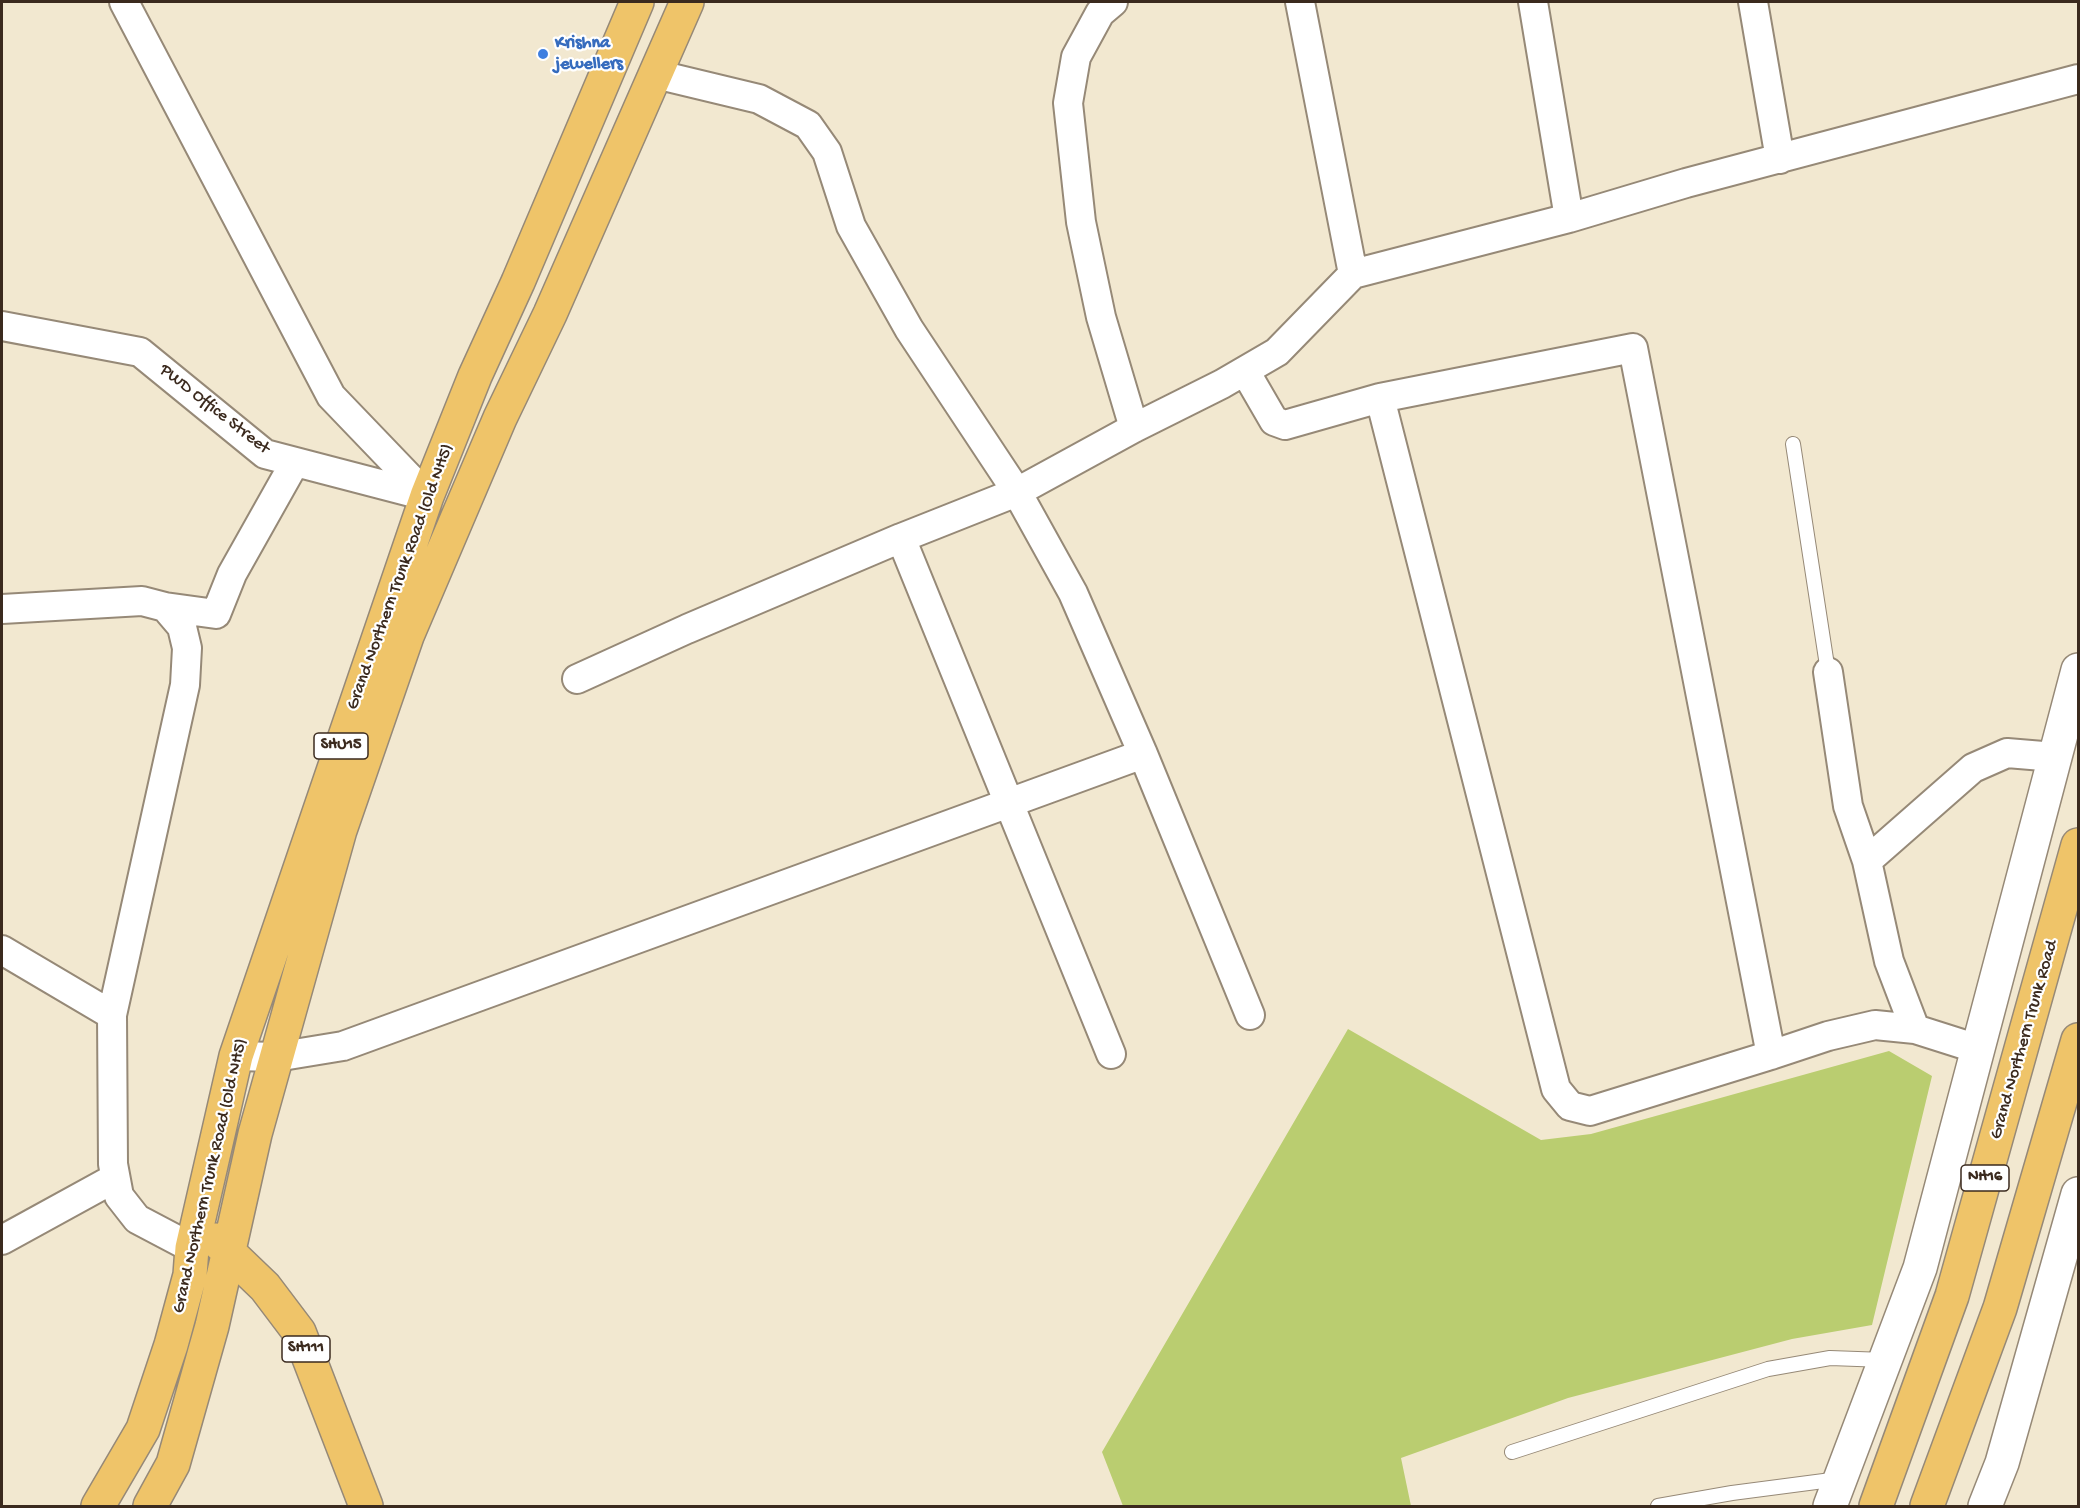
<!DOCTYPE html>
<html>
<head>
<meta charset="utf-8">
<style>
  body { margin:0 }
  #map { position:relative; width:2080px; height:1508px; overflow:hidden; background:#f2e8d0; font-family:"Gochi Hand",sans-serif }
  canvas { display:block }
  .frame { position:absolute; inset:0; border:3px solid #3b2a1e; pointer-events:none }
</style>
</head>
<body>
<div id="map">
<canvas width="2080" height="1508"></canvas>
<div class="frame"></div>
</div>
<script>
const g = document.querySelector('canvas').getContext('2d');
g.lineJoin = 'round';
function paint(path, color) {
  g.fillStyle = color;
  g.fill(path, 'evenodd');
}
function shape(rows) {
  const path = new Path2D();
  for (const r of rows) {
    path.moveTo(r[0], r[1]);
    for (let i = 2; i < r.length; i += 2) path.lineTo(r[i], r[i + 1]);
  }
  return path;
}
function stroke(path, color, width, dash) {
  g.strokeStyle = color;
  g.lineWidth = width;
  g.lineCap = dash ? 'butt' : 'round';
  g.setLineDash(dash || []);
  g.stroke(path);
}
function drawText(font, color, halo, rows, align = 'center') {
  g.font = font + ' "Gochi Hand",sans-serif';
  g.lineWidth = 4.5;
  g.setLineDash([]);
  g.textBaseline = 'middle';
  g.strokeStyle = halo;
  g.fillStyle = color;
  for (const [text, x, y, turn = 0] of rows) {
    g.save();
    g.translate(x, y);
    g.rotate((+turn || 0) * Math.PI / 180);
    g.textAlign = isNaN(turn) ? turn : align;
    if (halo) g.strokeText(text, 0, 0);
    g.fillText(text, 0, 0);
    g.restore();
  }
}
paint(shape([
  [1348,1029,1541,1140,1591,1134,1889,1051,1932,1076,1872,1325,1792,1339,1568,1398,1401,1458,1411,1506,1123,1506,1102,1452]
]), '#bacd70');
const service = shape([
  [1793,444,1828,672],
  [1512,1452,1768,1369,1830,1358,1885,1360],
  [1658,1506,1732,1493,1839,1479]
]);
const minor = shape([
  [124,2,331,396,427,496],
  [1113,2,1100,13,1076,57,1068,103,1081,222,1101,317,1134,428],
  [1300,2,1353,274,1569,218,1686,183,2078,79],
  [1533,2,1569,218],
  [1753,2,1780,159],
  [655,74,759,99,808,125,827,152,851,226,909,329,1017,492,1134,428,1222,384,1277,352,1353,274],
  [2,326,140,352,265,454,426,496],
  [1245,371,1274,421,1285,425,1380,398],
  [901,538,1111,1054],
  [165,607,216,614,232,574,295,462],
  [2,609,142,601,165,607,182,627,187,648,185,685,112,1015],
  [1828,672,1848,806,1867,861,1889,961,1915,1029],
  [577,679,687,629,901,538,1017,492,1073,593,1143,754,1250,1015],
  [1867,861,1973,768,2007,753,2055,757],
  [2,950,112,1015,113,1164,119,1196,137,1219,192,1248],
  [1771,1055,1633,348,1380,398,1556,1089,1570,1106,1590,1111,1771,1055,1828,1036,1875,1025,1915,1029,1978,1049],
  [236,1056,276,1057,343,1046,1143,754],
  [2,1240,115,1178]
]);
const tertiary = shape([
  [1830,1506,1920,1268,2078,670],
  [1985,1506,2002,1463,2078,1194]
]);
const primary = shape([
  [216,1240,265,1287,299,1332,366,1506],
  [98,1506,143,1429,171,1345,190,1275,192,1248,236,1056,427,496,475,376,518,282,637,2],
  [150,1506,173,1464,212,1326,255,1134,340,830,407,636,500,418,550,314,687,2]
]);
const trunk = shape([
  [1876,1506,1952,1296,2078,845],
  [1927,1506,2000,1308,2078,1040]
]);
stroke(service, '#968977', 16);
stroke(minor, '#968977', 32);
stroke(tertiary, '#968977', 36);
stroke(primary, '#968977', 36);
stroke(trunk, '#968977', 36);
stroke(service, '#fff', 14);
stroke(minor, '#fff', 28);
stroke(tertiary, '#fff', 33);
stroke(primary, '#efc469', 33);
stroke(trunk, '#efc469', 33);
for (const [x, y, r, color] of [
  [543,54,6,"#3f7fe0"]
]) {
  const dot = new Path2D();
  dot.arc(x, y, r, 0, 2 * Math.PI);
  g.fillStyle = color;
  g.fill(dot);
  stroke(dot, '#fff', 2);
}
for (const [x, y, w] of [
  [341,746,54],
  [1985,1178,48],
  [306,1349,48]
]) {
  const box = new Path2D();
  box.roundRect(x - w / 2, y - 13, w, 26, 4.5);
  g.fillStyle = '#fff';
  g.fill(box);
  stroke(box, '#3b2a1e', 1.5);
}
drawText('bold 16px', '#3b2a1e', null, [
  ["SHU15",341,746],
  ["NH16",1985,1178],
  ["SH111",306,1349]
]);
drawText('bold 18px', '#366cbe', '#fff', [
  ["Krishna",555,44],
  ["jewellers",555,65]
], 'left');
drawText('18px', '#3b2a1e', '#fff', [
  ["PWD Office Street",214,410,38],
  ["Grand Northern Trunk Road (Old NH5)",401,577,-70],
  ["Grand Northern Trunk Road",2025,1040,-74],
  ["Grand Northern Trunk Road (Old NH5)",211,1176,-77]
]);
</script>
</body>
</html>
